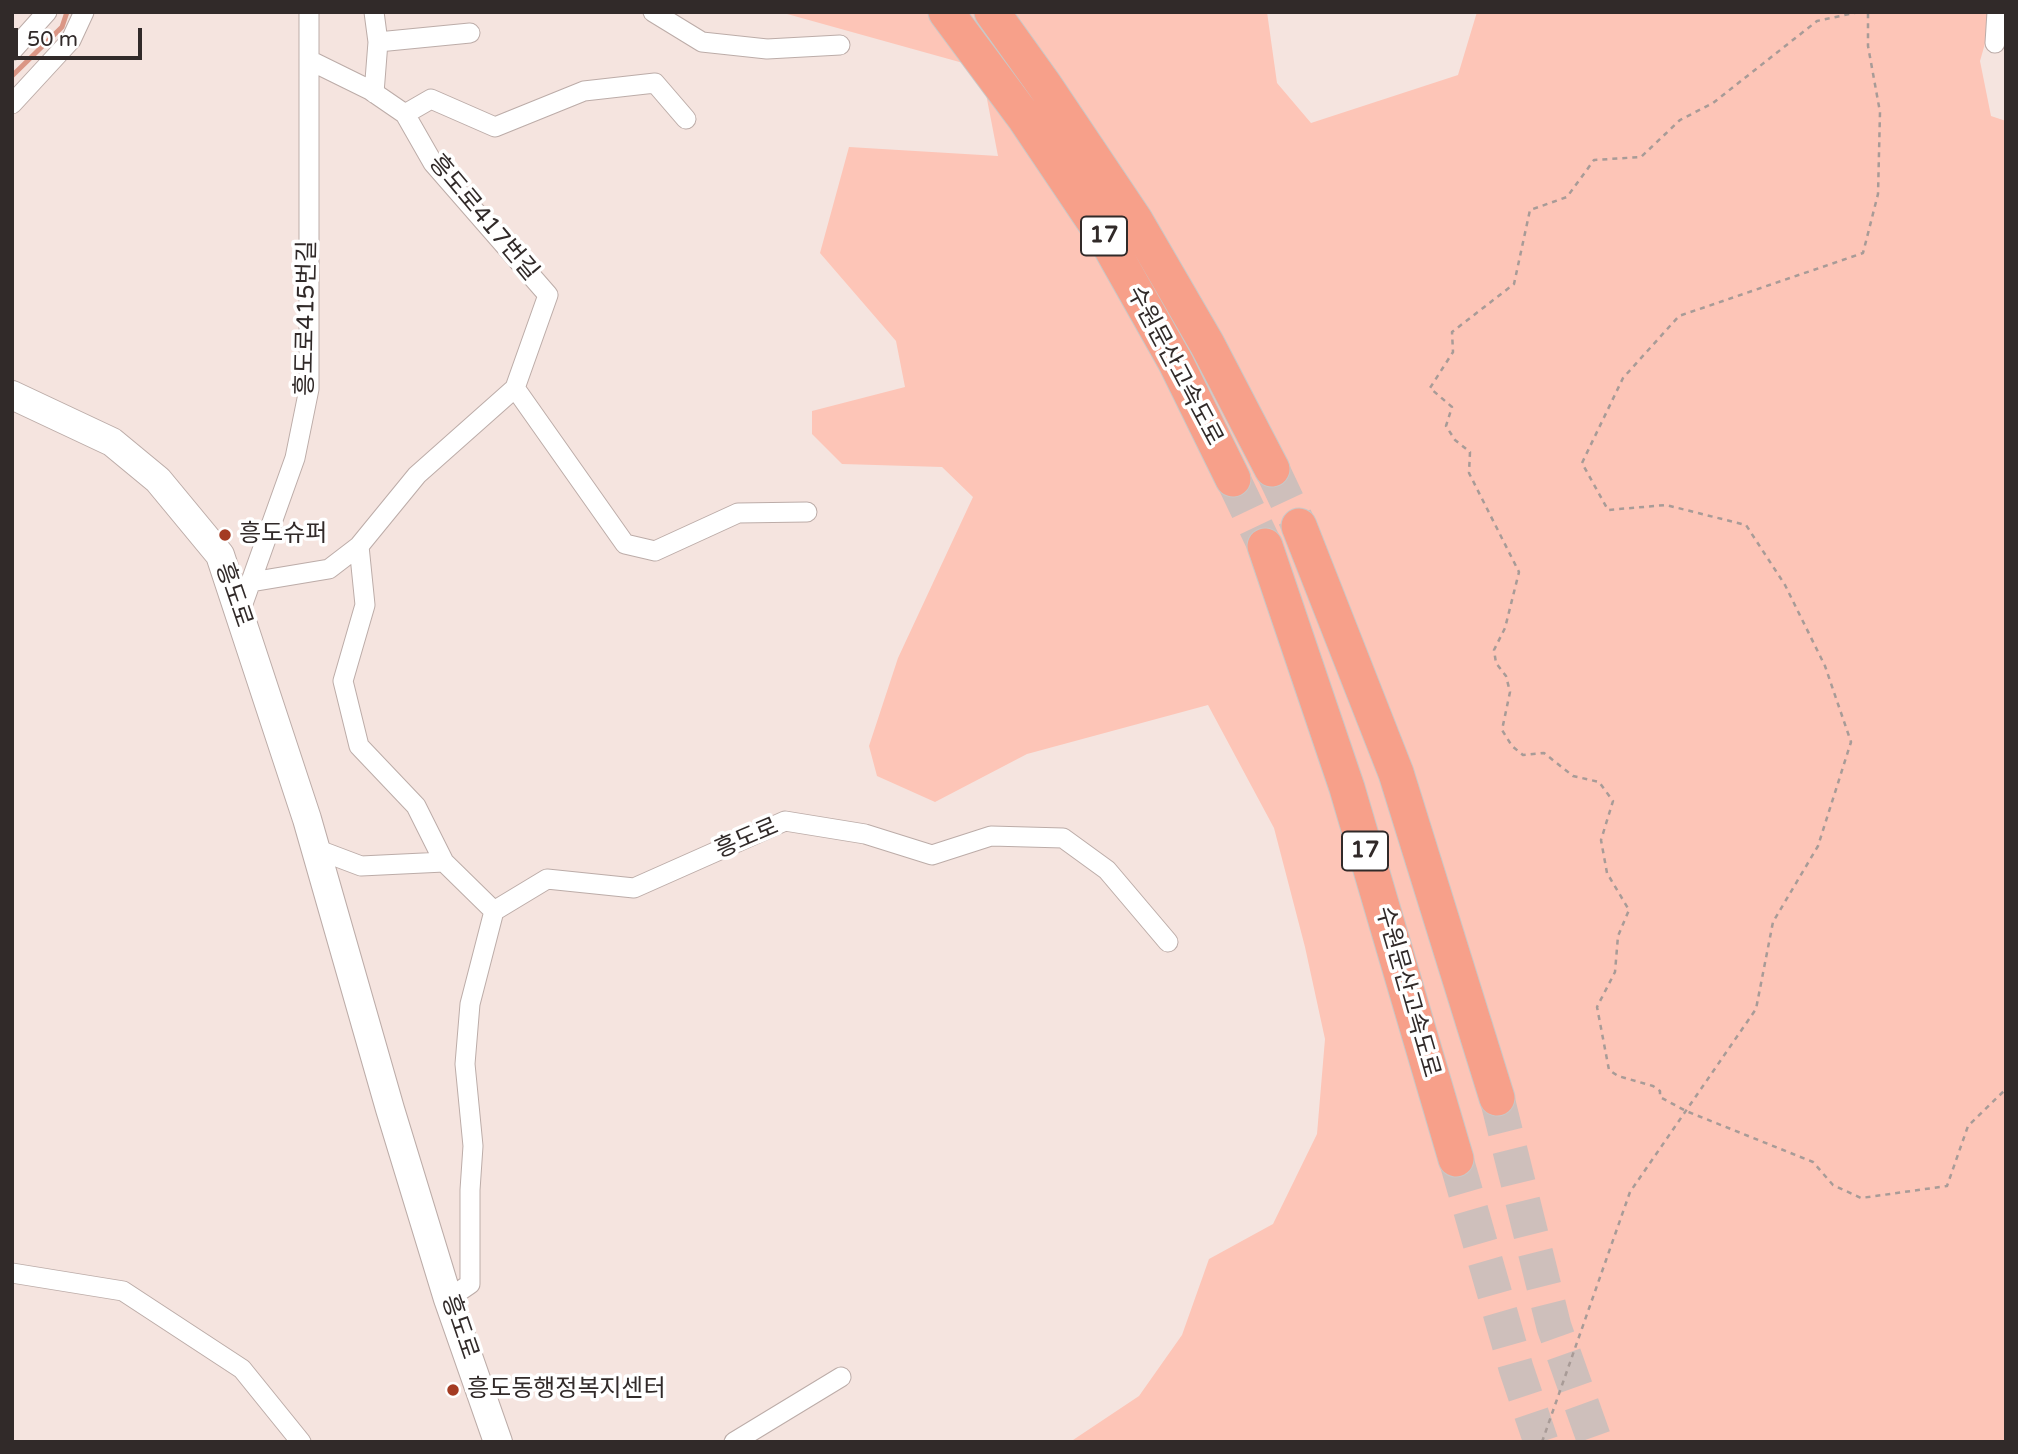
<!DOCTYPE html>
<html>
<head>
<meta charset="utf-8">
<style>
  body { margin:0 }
  #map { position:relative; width:2018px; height:1454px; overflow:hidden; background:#f5e4df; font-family:"Varela Round",sans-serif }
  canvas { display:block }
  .frame { position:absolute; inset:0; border:14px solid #312a29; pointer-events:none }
  .scale { position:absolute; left:14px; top:28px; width:128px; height:32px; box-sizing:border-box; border:4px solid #312a29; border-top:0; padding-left:9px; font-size:21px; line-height:24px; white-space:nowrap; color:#312a29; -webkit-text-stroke:5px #fff; paint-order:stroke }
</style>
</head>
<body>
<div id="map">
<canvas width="2018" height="1454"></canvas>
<div class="frame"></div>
<div class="scale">50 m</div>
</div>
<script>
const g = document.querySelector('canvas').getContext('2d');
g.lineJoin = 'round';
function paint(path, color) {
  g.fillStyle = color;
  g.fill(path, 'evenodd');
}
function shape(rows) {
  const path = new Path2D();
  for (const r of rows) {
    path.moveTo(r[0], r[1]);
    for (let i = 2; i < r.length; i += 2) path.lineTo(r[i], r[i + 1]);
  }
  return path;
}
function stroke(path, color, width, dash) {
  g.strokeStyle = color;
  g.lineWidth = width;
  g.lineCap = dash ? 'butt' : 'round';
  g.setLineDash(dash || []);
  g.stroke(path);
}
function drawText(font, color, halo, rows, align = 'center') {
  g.font = font + ' "Varela Round","Noto Sans KR",sans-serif';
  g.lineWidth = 7;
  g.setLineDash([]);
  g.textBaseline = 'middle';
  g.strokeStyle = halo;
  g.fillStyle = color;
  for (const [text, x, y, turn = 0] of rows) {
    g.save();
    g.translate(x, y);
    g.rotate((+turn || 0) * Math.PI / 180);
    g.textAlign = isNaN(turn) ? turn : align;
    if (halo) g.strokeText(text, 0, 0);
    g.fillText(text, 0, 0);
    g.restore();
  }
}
paint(shape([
  [780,12,1267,12,1277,83,1311,123,1458,75,1477,12,1994,12,1980,61,1991,116,2006,121,2006,1442,1070,1442,1139,1396,1182,1335,1209,1259,1273,1224,1317,1134,1325,1039,1305,947,1274,828,1208,705,1027,754,935,802,877,776,869,746,898,658,973,497,942,467,842,464,812,434,812,411,905,387,896,341,820,253,849,147,998,156,981,68]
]), '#fdc5b7');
stroke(shape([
  [12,76,62,27,67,12]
]), '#da9685', 5);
stroke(shape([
  [1272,469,1299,526],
  [1233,479,1265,546],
  [1497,1098,1554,1327,1595,1442],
  [1456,1159,1516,1368,1541,1442]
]), '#cebfbb', 35, [35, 18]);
const street = shape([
  [653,12,702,42,767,49,840,45],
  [378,42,470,33],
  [1995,43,1997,12],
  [12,51,47,12],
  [309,60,370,90,405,114,433,163,548,295,515,388,417,475,359,546,365,605,343,681,359,746,416,806,444,862,494,911,547,879,634,888,785,821,865,834,932,855,991,836,1063,838,1107,870,1168,942],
  [374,93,378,42,374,12],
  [12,104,71,40,84,12],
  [405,114,431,99,495,127,584,91,655,83,686,119],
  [515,388,625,544,655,551,738,513,807,512],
  [251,582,329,569,359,546],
  [240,612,295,458,309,389,309,12],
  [316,849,361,866,444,862],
  [12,1273,123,1291,242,1369,301,1442],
  [448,1299,470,1284,470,1190,473,1146,465,1064,470,1004,494,911],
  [734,1442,841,1377]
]);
const secondary = shape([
  [12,395,112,442,158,480,220,555,307,819,390,1109,448,1299,498,1442]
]);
const highway = shape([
  [946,12,1024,117,1106,239,1176,363,1233,479],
  [992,12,1045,86,1135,220,1207,344,1272,469],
  [1299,526,1396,773,1497,1098],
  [1265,546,1347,788,1456,1159]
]);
stroke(street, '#bcaca8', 21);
stroke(secondary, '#bcaca8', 30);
stroke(highway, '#c9c8c7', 37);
stroke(shape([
  [1859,12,1817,21,1713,103,1680,120,1641,157,1594,160,1567,197,1530,210,1514,284,1452,332,1453,352,1430,388,1452,407,1446,426,1455,440,1470,452,1469,473,1519,572,1505,628,1494,650,1496,663,1506,676,1510,692,1502,730,1512,746,1523,755,1544,753,1573,776,1599,782,1613,801,1601,840,1607,873,1629,910,1618,936,1615,972,1597,1007,1609,1070,1618,1076,1653,1086,1660,1091,1660,1097,1686,1111,1813,1162,1833,1185,1861,1198,1947,1186,1968,1126,2006,1089],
  [1542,1442,1630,1192,1756,1009,1773,922,1818,846,1851,742,1825,666,1785,585,1746,525,1666,505,1608,510,1582,463,1623,378,1679,316,1863,253,1878,194,1880,112,1868,46,1868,12]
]), '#a89b97', 2.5, [5, 5]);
stroke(street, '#fff', 19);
stroke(secondary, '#fff', 28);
stroke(highway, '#f7a08a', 35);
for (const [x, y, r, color] of [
  [225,535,7,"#a43b22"],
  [453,1390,7,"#a43b22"]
]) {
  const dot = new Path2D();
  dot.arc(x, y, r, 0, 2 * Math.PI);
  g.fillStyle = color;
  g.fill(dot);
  stroke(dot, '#fff', 2.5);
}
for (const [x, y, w] of [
  [1104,236,46],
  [1365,851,46]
]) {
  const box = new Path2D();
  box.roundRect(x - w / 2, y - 19.5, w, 39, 5);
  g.fillStyle = '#fff';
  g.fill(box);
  stroke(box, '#312a29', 2);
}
drawText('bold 23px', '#312a29', null, [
  ["17",1104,236],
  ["17",1365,851]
]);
drawText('24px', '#312a29', '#fff', [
  ["흥도로417번길",483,218,50],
  ["흥도로415번길",307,318,-89],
  ["수원문산고속도로",1174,366,62],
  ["흥도로",233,595,71],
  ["흥도로",747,839,-23],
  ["수원문산고속도로",1407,992,74],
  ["흥도로",459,1327,71]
]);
drawText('24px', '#312a29', '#fff', [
  ["흥도슈퍼",239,535],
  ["흥도동행정복지센터",467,1390]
], 'left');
</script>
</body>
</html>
